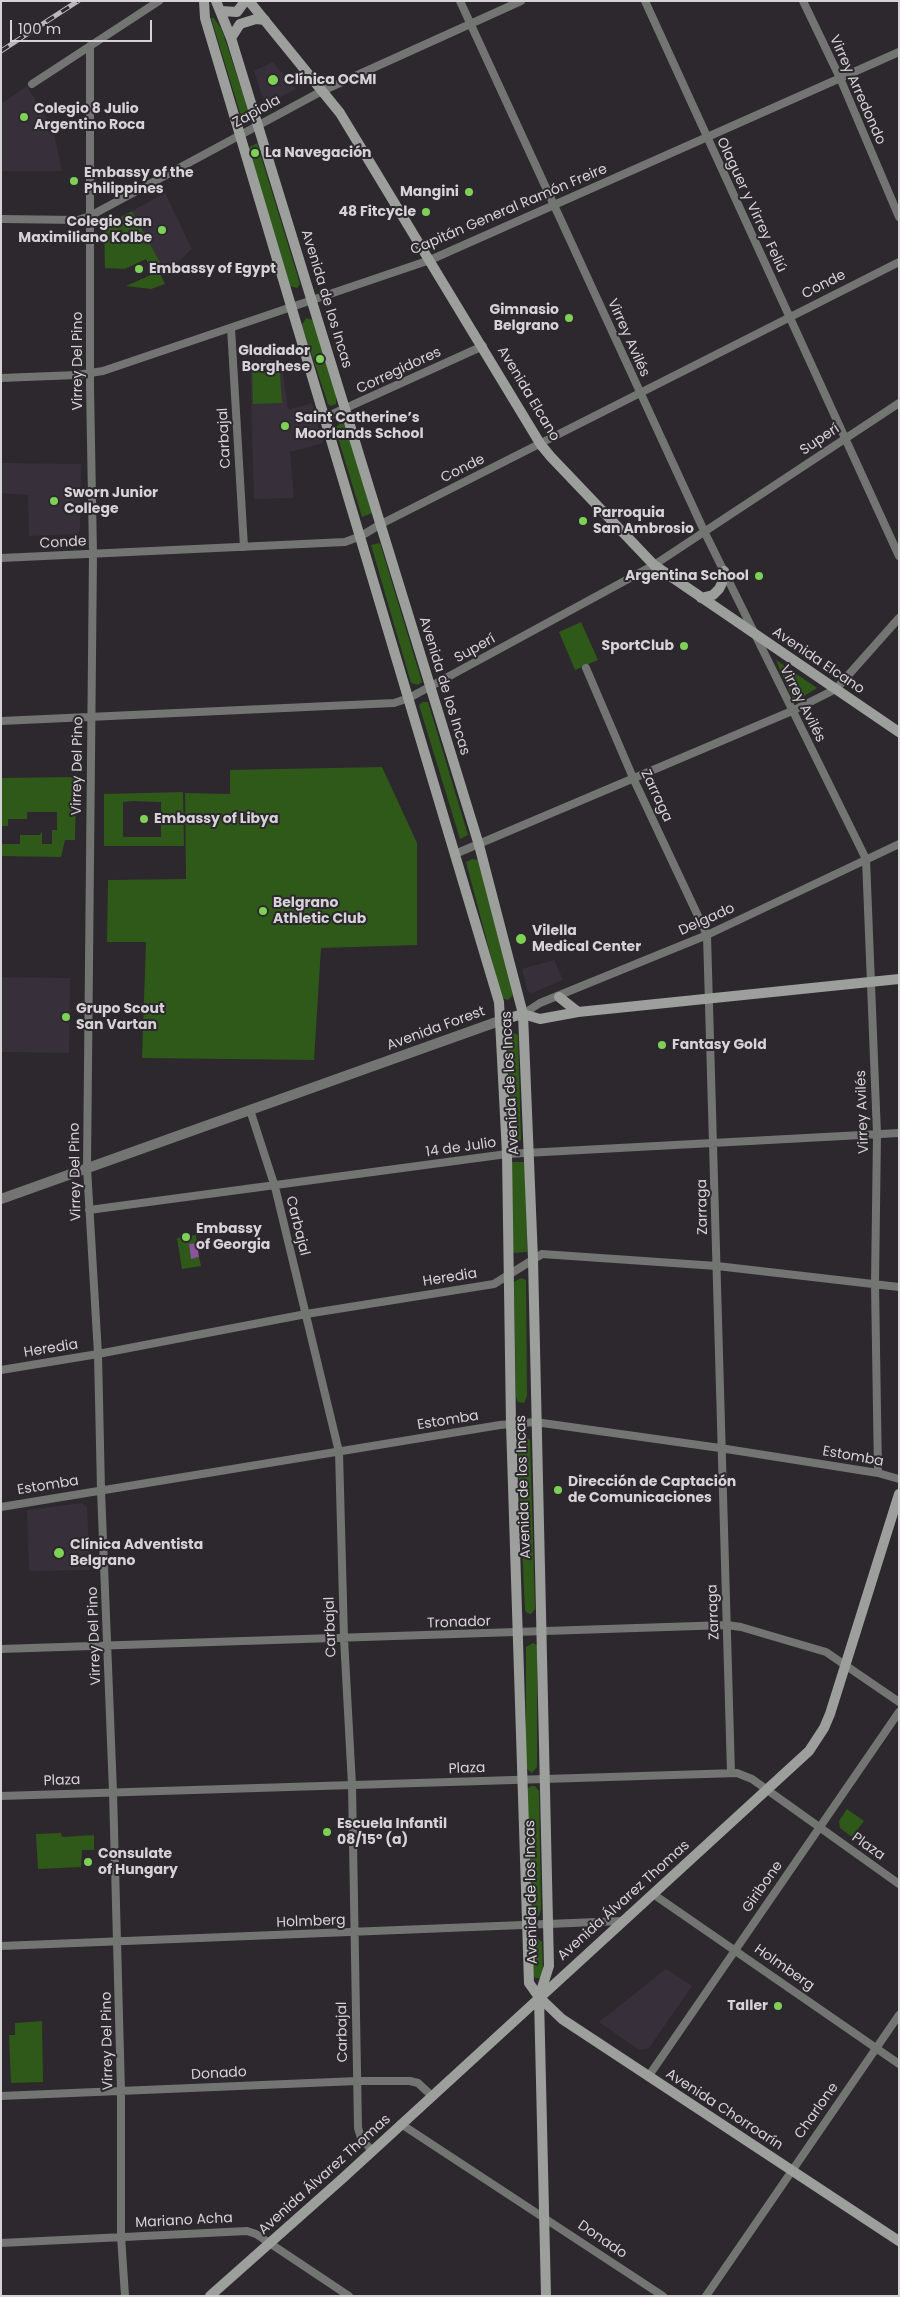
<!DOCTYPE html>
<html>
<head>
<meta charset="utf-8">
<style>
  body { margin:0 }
  #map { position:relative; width:900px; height:2297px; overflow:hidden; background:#2c282d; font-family:Poppins,sans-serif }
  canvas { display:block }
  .frame { position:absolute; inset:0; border:2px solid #d5d3d6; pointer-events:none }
  .scale { position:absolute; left:10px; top:20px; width:142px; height:22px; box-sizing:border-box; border:2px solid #d5d3d6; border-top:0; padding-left:6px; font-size:15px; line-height:18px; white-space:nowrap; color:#d5d3d6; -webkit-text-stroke:4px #2c282d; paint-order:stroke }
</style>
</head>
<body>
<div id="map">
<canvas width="900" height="2297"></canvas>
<div class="frame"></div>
<div class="scale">100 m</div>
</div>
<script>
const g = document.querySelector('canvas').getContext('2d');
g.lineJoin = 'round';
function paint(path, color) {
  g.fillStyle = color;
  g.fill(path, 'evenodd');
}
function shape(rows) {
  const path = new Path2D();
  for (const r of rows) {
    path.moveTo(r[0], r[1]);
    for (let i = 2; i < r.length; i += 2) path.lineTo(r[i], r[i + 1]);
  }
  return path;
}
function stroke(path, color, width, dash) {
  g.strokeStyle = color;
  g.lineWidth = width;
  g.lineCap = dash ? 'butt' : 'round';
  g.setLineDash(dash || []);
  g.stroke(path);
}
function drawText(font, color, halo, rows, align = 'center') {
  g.font = font + ' Poppins,sans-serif';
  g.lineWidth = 4;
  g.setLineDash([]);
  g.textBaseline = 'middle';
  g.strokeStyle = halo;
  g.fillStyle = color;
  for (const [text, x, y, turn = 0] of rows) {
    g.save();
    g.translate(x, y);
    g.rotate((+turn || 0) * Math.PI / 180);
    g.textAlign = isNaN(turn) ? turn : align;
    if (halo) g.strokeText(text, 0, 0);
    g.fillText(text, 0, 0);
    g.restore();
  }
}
paint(shape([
  [273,62,296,89,265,105,254,71],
  [27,86,53,130,62,171,1,171,1,104],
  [165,193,192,249,170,270,168,262,162,266,132,211],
  [281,359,288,410,312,403,323,443,290,452,294,498,254,499,250,362],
  [1,463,81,464,80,530,77,534,29,536,28,495,1,493],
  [554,960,563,980,532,993,528,992,522,969],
  [1,977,70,978,69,1053,1,1052],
  [82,1503,87,1507,90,1570,29,1571,27,1510],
  [666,1969,692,1986,649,2048,639,2050,599,2022]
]), '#37303a');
paint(shape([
  [211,18,214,18,222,30,249,113,244,116,241,116],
  [257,143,300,284,297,288,290,286,248,148],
  [132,211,162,266,160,274,165,284,151,289,126,286,153,274,146,259,125,269,105,268,104,226],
  [306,318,313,320,336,395,336,404,331,406,328,404,302,325],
  [279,361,282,403,253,404,252,363],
  [340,423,346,425,372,513,362,517,335,428],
  [380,543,422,682,418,685,411,683,371,545],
  [581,622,598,660,575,670,559,632],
  [776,660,817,688,794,702],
  [423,702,428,702,468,835,460,839,419,705],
  [382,767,417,843,417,945,321,948,314,1060,142,1058,146,942,107,942,108,880,186,879,185,793,230,794,230,770],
  [76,777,75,840,65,840,61,857,1,856,1,844,20,844,20,835,40,835,42,831,42,844,52,844,52,830,57,830,57,812,27,812,27,819,8,819,8,826,1,826,1,778],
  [183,792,184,846,104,846,104,794],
  [133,801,161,802,161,837,123,837,123,802],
  [472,859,478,860,513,995,508,1000,502,998,466,862],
  [512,1032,518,1035,521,1140,515,1144,511,1141,507,1037],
  [511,1162,526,1162,527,1252,512,1253],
  [196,1235,197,1243,189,1244,191,1258,199,1257,201,1266,182,1269,177,1238],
  [521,1278,526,1280,527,1396,524,1403,518,1402,516,1397,514,1282],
  [524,1436,530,1440,535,1609,531,1614,527,1613,525,1610,517,1441,518,1437],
  [533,1643,537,1645,537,1767,532,1773,526,1768,526,1647],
  [531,1786,535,1786,539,1791,541,1909,539,1916,536,1917,531,1914,526,1790],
  [847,1809,864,1821,852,1837,840,1828,839,1821],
  [61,1833,62,1837,94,1835,94,1850,82,1850,81,1867,38,1869,36,1834],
  [536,1937,542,1942,543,1974,540,1978,535,1978,532,1971,532,1940],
  [42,2021,43,2082,11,2083,9,2035,15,2035,15,2023]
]), '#2f5919');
paint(shape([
  [197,1243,199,1257,191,1259,189,1244]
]), '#8a549b');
stroke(shape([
  [460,1,705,533,866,859,877,1134,875,1284,878,1473],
  [645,1,899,556],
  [803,1,840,78,899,217],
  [90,46,90,386,93,554,87,1168,98,1354,101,1490,113,1792,121,2091,121,2236,125,2296],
  [32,84,159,1],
  [1,219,78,220,90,216,322,91,521,1],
  [231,328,244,547],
  [1,378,77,375,103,371,430,260,899,52],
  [326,417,483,346],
  [1,558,345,542,361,536,381,524,899,262],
  [586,668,634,780,707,935,731,1773],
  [1,721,394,703,409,698,654,565,899,403],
  [455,854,792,711,836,689,899,618],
  [523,1014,540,1003,707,935,899,844],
  [250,1110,275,1187,339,1452,344,1638,352,1785,358,2128,361,2138,372,2151],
  [89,1210,507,1154,899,1133],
  [1,1370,98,1354,306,1314,494,1284,542,1254,717,1266,899,1287],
  [1,1507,500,1425,535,1422,720,1448,878,1473,899,1479],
  [1,1649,727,1625,741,1627,826,1652,899,1702],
  [1,1796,737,1773,752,1779,899,1884],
  [653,1894,899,2064],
  [1,1946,622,1921],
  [648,2077,899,1712],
  [1,2096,357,2081,410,2081,418,2083,432,2096],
  [401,2124,663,2296],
  [1,2243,247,2231,256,2234,349,2296],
  [706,2296,899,2015]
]), '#737572', 8);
stroke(shape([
  [1,1199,502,1020]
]), '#737572', 10);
stroke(shape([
  [204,1,205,18,499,1002,507,1154,511,1424,529,1983,539,1997,562,2019,899,2241],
  [216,1,231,38,479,845,523,1014,533,1259,549,1966,539,1997,546,2296],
  [249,1,340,113,541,445,551,457,654,565,899,732],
  [221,11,237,12,245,1],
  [231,38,240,24,256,19,265,20],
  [701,598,713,595,719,589,722,583,724,571],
  [559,997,578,1012],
  [502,1020,523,1014,540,1019,578,1012,899,979],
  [210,2296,343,2178,809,1751,824,1728,830,1714,899,1494]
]), '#9c9f9b', 10);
const rail = shape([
  [1,51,78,1]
]);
stroke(rail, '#bab7bb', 5);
stroke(rail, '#2c282d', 3, [9]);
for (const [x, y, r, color] of [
  [273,80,6,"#7dd154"],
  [24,117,5,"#7dd154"],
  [255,153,5,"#7dd154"],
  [74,181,5,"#7dd154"],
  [469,192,5,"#7dd154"],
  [426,212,5,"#7dd154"],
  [162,230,5,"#7dd154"],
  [139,269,5,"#7dd154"],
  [569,318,5,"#7dd154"],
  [320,359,5,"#7dd154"],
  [285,426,5,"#7dd154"],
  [54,501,5,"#7dd154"],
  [583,521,5,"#7dd154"],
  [759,576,5,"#7dd154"],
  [684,646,5,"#7dd154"],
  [144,819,5,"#7dd154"],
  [263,911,5,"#7dd154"],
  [521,939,6,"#7dd154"],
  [66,1017,5,"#7dd154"],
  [662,1045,5,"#7dd154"],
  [186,1237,5,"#7dd154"],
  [558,1490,5,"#7dd154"],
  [59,1553,6,"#7dd154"],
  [327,1832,5,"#7dd154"],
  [88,1862,5,"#7dd154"],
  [778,2006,5,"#7dd154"]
]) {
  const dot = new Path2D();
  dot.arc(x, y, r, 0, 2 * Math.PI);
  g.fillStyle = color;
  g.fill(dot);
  stroke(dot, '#2c282d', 2);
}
drawText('bold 14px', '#d5d3d6', '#2c282d', [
  ["Clínica OCMI",284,80],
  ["Colegio 8 Julio",34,109],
  ["Argentino Roca",34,125],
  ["La Navegación",265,153],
  ["Embassy of the",84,173],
  ["Philippines",84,189],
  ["Mangini",459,192,"right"],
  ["48 Fitcycle",416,212,"right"],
  ["Colegio San",152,222,"right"],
  ["Maximiliano Kolbe",152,238,"right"],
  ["Embassy of Egypt",149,269],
  ["Gimnasio",559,310,"right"],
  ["Belgrano",559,326,"right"],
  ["Gladiador",310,351,"right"],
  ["Borghese",310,367,"right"],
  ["Saint Catherine’s",295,418],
  ["Moorlands School",295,434],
  ["Sworn Junior",64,493],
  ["College",64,509],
  ["Parroquia",593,513],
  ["San Ambrosio",593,529],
  ["Argentina School",749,576,"right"],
  ["SportClub",674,646,"right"],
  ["Embassy of Libya",154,819],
  ["Belgrano",273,903],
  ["Athletic Club",273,919],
  ["Vilella",532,931],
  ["Medical Center",532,947],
  ["Grupo Scout",76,1009],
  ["San Vartan",76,1025],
  ["Fantasy Gold",672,1045],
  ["Embassy",196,1229],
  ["of Georgia",196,1245],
  ["Dirección de Captación",568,1482],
  ["de Comunicaciones",568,1498],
  ["Clínica Adventista",70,1545],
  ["Belgrano",70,1561],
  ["Escuela Infantil",337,1824],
  ["08/15º (a)",337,1840],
  ["Consulate",98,1854],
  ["of Hungary",98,1870],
  ["Taller",768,2006,"right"]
], 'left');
drawText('14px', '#d5d3d6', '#2c282d', [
  ["Virrey Arredondo",857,90,66],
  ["Zapiola",257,112,-29],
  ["Olaguer y Virrey Feliú",751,205,65],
  ["Capitán General Ramón Freire",509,210,-23],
  ["Conde",824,285,-27],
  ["Avenida de los Incas",326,299,73],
  ["Virrey Avilés",628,338,66],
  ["Virrey Del Pino",78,361,-90],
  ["Corregidores",399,371,-25],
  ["Avenida Elcano",528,394,59],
  ["Carbajal",225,438,-93],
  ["Superí",820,440,-34],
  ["Conde",463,469,-26],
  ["Conde",63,543,-3],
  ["Superí",475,649,-29],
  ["Avenida Elcano",818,661,34],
  ["Avenida de los Incas",444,686,73],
  ["Virrey Avilés",802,704,63],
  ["Virrey Del Pino",78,766,-89],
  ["Zarraga",656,796,65],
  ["Delgado",707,920,-24],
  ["Avenida Forest",436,1029,-20],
  ["Avenida de los Incas",511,1083,-93],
  ["Virrey Avilés",863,1112,-92],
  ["14 de Julio",461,1148,-8],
  ["Virrey Del Pino",76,1172,-91],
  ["Zarraga",703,1207,-91],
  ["Carbajal",297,1226,76],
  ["Heredia",450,1278,-9],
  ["Heredia",51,1349,-9],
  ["Estomba",448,1421,-9],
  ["Estomba",853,1457,10],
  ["Estomba",48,1486,-9],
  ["Avenida de los Incas",524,1487,-92],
  ["Zarraga",714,1612,-92],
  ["Tronador",459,1623,-2],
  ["Carbajal",331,1627,-92],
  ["Virrey Del Pino",95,1636,-92],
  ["Plaza",467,1769,-2],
  ["Plaza",62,1781,-2],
  ["Plaza",868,1847,35],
  ["Giribone",763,1887,-55],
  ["Avenida de los Incas",532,1892,-91],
  ["Avenida Álvarez Thomas",624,1901,-42],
  ["Holmberg",311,1922,-2],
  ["Holmberg",784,1968,35],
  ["Carbajal",343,2032,-91],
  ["Virrey Del Pino",108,2041,-91],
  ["Donado",219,2074,-3],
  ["Avenida Chorroarín",724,2110,33],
  ["Charlone",817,2111,-55],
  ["Avenida Álvarez Thomas",325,2175,-42],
  ["Mariano Acha",184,2221,-3],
  ["Donado",602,2240,34]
]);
</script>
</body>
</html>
